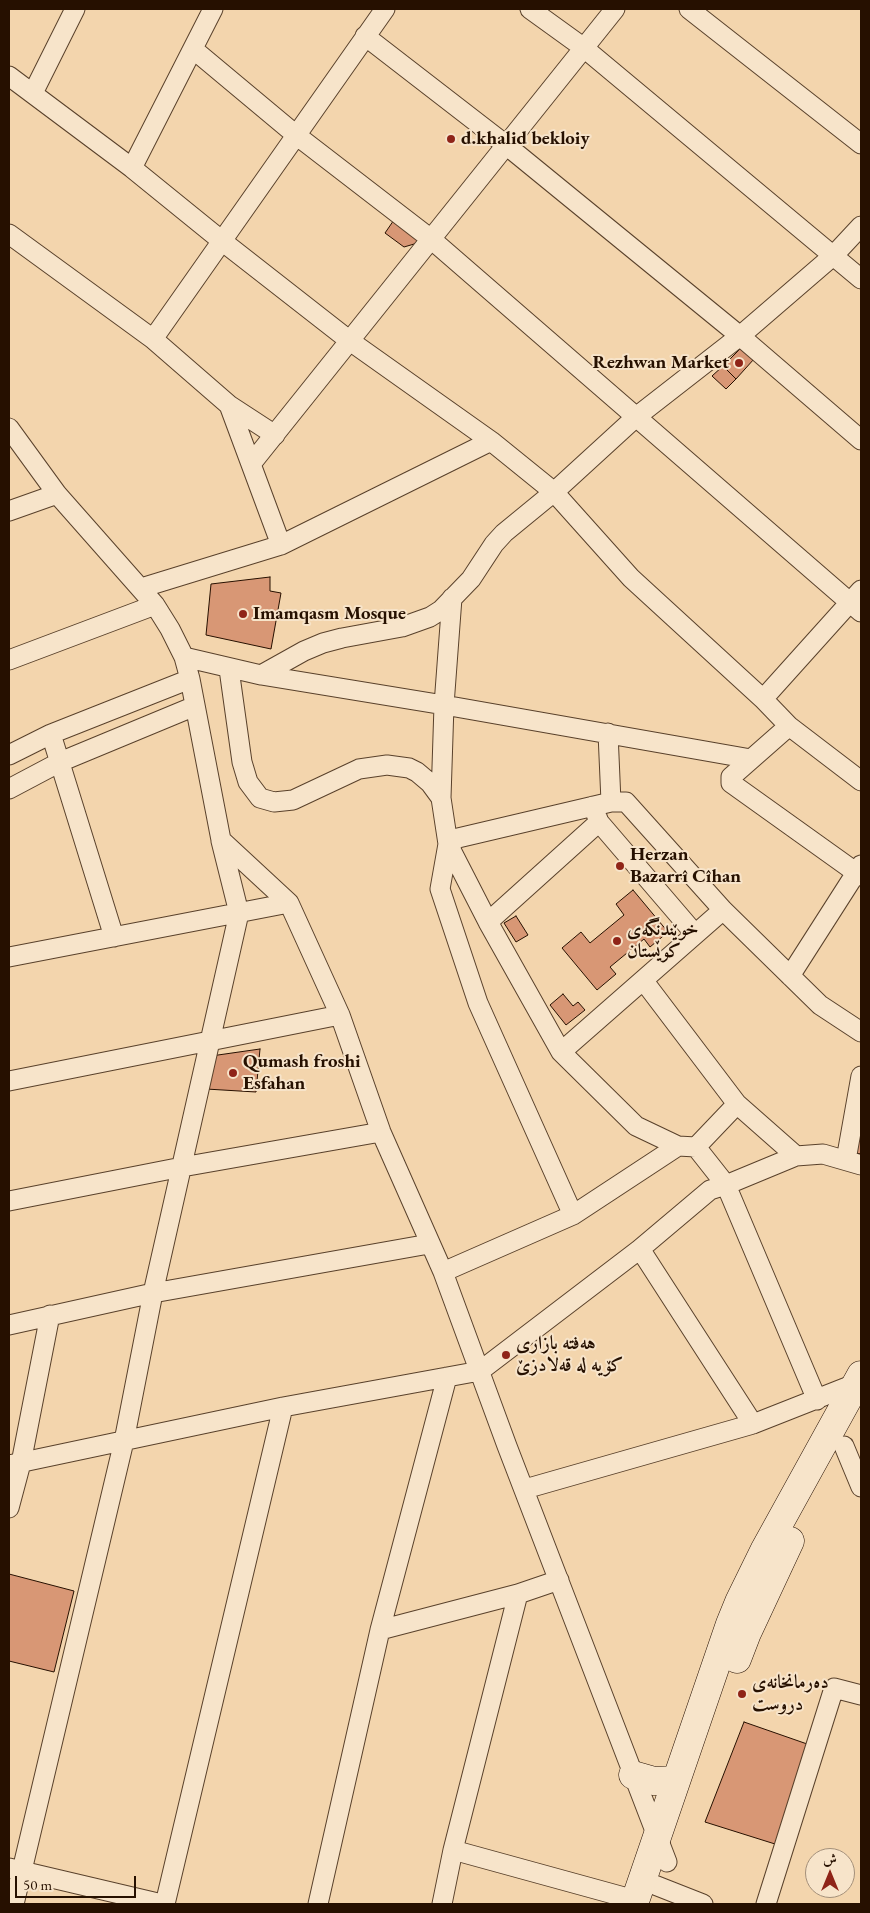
<!DOCTYPE html>
<html>
<head>
<meta charset="utf-8">
<style>
  body { margin:0 }
  #map { position:relative; width:870px; height:1913px; overflow:hidden; background:#f3d5ad; font-family:"EB Garamond",Amiri,serif }
  canvas { display:block }
  .frame { position:absolute; inset:0; border:10px solid #261000; pointer-events:none }
  .north { position:absolute; left:805px; top:1848px; width:50px; height:50px; box-sizing:border-box; background:#f7e4ca; border:1px solid #a38f79; border-radius:50%; rotate:0deg; font-size:14px; font-weight:700; line-height:20px; text-align:center; color:#261000 }
  .north::after { content:''; display:block; margin:auto; width:18px; height:22px; background:#8f2418; clip-path:polygon(50% 0,100% 100%,50% 72%,0 100%) }
  .scale { position:absolute; left:15px; top:1876px; width:121px; height:22px; box-sizing:border-box; border:2px solid #261000; border-top:0; padding-left:6px; font-size:15px; line-height:18px; white-space:nowrap; color:#261000; -webkit-text-stroke:4px #f7e4ca; paint-order:stroke }
</style>
</head>
<body>
<div id="map">
<canvas width="870" height="1913"></canvas>
<div class="frame"></div>
<div class="north">ش</div>
<div class="scale">50 m</div>
</div>
<script>
const g = document.querySelector('canvas').getContext('2d');
g.lineJoin = 'round';
function paint(path, color) {
  g.fillStyle = color;
  g.fill(path, 'evenodd');
}
function shape(rows) {
  const path = new Path2D();
  for (const r of rows) {
    path.moveTo(r[0], r[1]);
    for (let i = 2; i < r.length; i += 2) path.lineTo(r[i], r[i + 1]);
  }
  return path;
}
function stroke(path, color, width, dash) {
  g.strokeStyle = color;
  g.lineWidth = width;
  g.lineCap = dash ? 'butt' : 'round';
  g.setLineDash(dash || []);
  g.stroke(path);
}
function drawText(font, color, halo, rows, align = 'center') {
  g.font = font + ' "EB Garamond",Amiri,serif';
  g.lineWidth = 4;
  g.setLineDash([]);
  g.textBaseline = 'middle';
  g.strokeStyle = halo;
  g.fillStyle = color;
  for (const [text, x, y, turn = 0] of rows) {
    g.save();
    g.translate(x, y);
    g.rotate((+turn || 0) * Math.PI / 180);
    g.textAlign = isNaN(turn) ? turn : align;
    if (halo) g.strokeText(text, 0, 0);
    g.fillText(text, 0, 0);
    g.restore();
  }
}
const building = shape([
  [396,217,431,239,404,247,385,233,396,217],
  [742,347,754,359,736,379,723,366,742,347],
  [723,366,736,379,726,389,712,376,723,366],
  [270,577,270,591,281,593,271,649,206,635,211,584,270,577],
  [633,890,668,932,650,947,644,939,610,967,616,974,597,990,562,948,581,932,590,943,624,915,616,904,633,890],
  [516,916,528,935,516,942,504,923,516,916],
  [563,994,573,1006,578,1002,585,1010,566,1025,550,1005,563,994],
  [260,1049,256,1092,206,1089,211,1056,260,1049],
  [861,1131,861,1154,856,1153,861,1131],
  [9,1574,74,1591,54,1672,9,1661,9,1574],
  [744,1722,810,1745,775,1844,705,1822,744,1722]
]);
paint(building, '#d89775');
stroke(building, '#261000', 1);
const street = shape([
  [530,9,584,48,861,279],
  [689,9,861,144],
  [365,36,506,145,740,336,861,440],
  [193,49,296,135,431,239,861,612],
  [9,76,132,168,222,241,350,341,491,441,554,492,631,578,763,699,789,726,861,781],
  [33,93,75,9],
  [132,168,213,9],
  [9,234,153,339,229,405,275,435],
  [153,339,385,9],
  [229,405,281,545],
  [9,428,57,494,155,605,170,629,184,657,190,679,221,840,289,903,340,1015,381,1132,443,1272,507,1446,667,1862],
  [251,464,615,9],
  [9,511,57,494],
  [141,588,281,545,491,441],
  [452,598,444,705,441,798,448,844,458,838,611,802,626,802,723,910,820,1005,861,1032],
  [184,657,261,675,304,651,323,643,342,638,402,627,430,617,441,610,471,579,494,544,504,533,554,492,636,417,740,336,834,255,861,226],
  [9,660,155,605],
  [229,669,242,762,248,782,260,798,274,802,293,800,359,769,387,765,409,768,417,772,430,783,441,798],
  [261,675,444,705,751,759],
  [763,699,861,590],
  [789,726,731,777,731,783,861,876],
  [608,733,611,802],
  [51,734,114,937],
  [9,755,51,734,190,679],
  [9,789,60,762,195,706],
  [593,806,599,822,695,934],
  [448,844,488,922,561,1052,636,1126,678,1146,696,1147,726,1185,817,1400],
  [448,844,440,889,478,1003,573,1215],
  [488,922,599,822],
  [9,957,289,903],
  [790,976,861,865],
  [643,980,737,1104,796,1156],
  [561,1052,723,910],
  [9,1081,340,1015],
  [696,1147,737,1104],
  [846,1160,861,1076],
  [9,1201,182,1167,381,1132],
  [640,1249,753,1424],
  [443,1272,573,1215,678,1146],
  [9,1325,153,1293,429,1244],
  [844,1446,861,1487],
  [9,1465,283,1407,480,1371,640,1249,710,1190,726,1185,796,1156,823,1154,861,1165],
  [525,1489,753,1424,857,1383],
  [9,1508,21,1463,50,1315],
  [380,1630,518,1594,559,1580],
  [453,1850,635,1900],
  [9,1868,162,1904],
  [642,1880,703,1904],
  [14,1904,124,1441,153,1293,239,913,221,841],
  [165,1904,283,1407],
  [318,1904,380,1630,447,1377],
  [442,1904,453,1850,518,1594],
  [766,1904,834,1688,861,1695]
]);
const secondary = shape([
  [737,1659,747,1633,790,1541],
  [633,1775,654,1781,676,1780],
  [634,1904,730,1624,739,1602,765,1549,861,1375]
]);
stroke(street, '#59412b', 21);
stroke(secondary, '#261000', 29);
stroke(street, '#f7e4ca', 19);
stroke(secondary, '#f7e4ca', 28);
for (const [x, y, r, color] of [
  [451,139,5,"#8f2418"],
  [739,363,5,"#8f2418"],
  [243,614,5,"#8f2418"],
  [620,866,5,"#8f2418"],
  [617,941,5,"#8f2418"],
  [233,1073,5,"#8f2418"],
  [506,1355,5,"#8f2418"],
  [742,1694,5,"#8f2418"]
]) {
  const dot = new Path2D();
  dot.arc(x, y, r, 0, 2 * Math.PI);
  g.fillStyle = color;
  g.fill(dot);
  stroke(dot, '#f7e4ca', 2);
}
drawText('bold 19px', '#261000', '#f7e4ca', [
  ["d.khalid bekloiy",461,139],
  ["Rezhwan Market",729,363,"right"],
  ["Imamqasm Mosque",253,614],
  ["Herzan",630,855],
  ["Bazarrî Cîhan",630,877],
  ["خوێندنگەی",627,930],
  ["کوێستان",627,952],
  ["Qumash froshi",243,1062],
  ["Esfahan",243,1084],
  ["هەفتە بازاری",516,1344],
  ["کۆیە لە قەلادزێ",516,1366],
  ["دەرمانخانەی",752,1683],
  ["دروست",752,1705]
], 'left');
</script>
</body>
</html>
